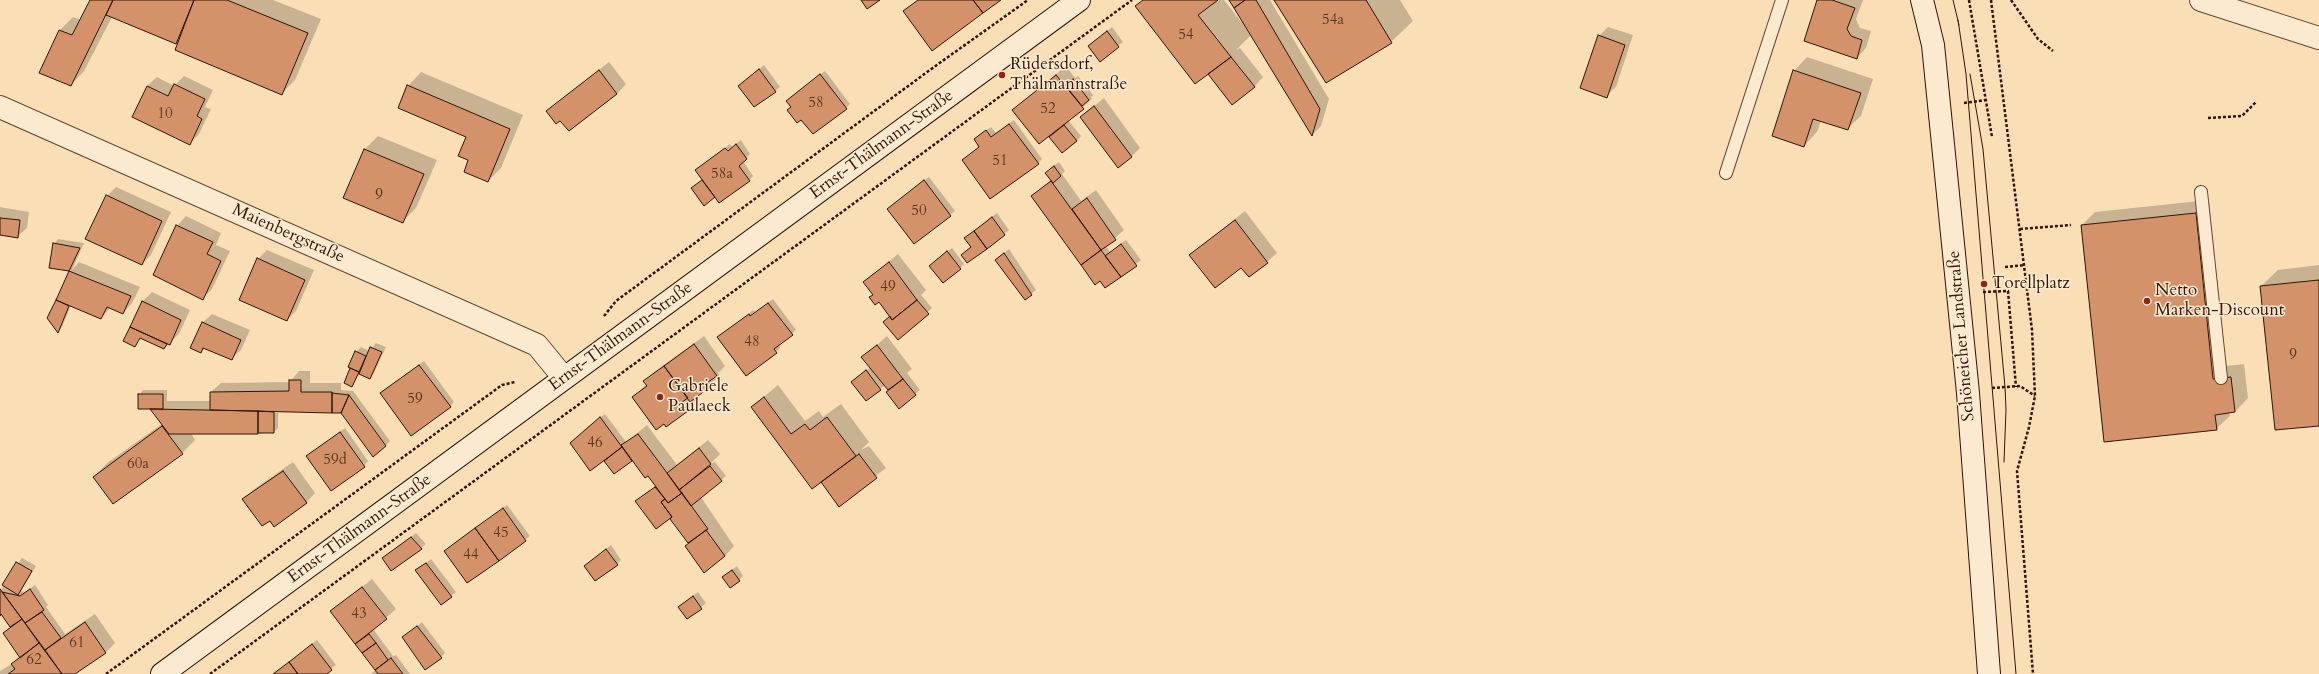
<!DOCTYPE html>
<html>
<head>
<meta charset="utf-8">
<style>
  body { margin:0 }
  canvas { display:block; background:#fadfb6 }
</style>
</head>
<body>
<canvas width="2319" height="674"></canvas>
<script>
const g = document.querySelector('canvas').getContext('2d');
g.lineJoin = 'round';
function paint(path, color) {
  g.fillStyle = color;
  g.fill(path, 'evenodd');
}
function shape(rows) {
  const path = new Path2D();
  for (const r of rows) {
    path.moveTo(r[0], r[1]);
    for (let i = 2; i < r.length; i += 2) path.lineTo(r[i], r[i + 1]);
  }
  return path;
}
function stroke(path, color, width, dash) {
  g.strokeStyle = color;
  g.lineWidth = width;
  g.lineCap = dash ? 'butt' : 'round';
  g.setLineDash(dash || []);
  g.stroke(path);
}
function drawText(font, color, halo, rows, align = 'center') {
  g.font = font + ' Cardo,serif';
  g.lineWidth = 3;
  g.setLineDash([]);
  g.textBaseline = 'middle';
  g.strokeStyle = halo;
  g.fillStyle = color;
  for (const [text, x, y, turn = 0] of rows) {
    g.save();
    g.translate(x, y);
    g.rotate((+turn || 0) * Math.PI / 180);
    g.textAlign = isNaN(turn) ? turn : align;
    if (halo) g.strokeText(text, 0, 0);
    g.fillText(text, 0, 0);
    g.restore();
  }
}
paint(shape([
  [91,0,273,0,321,19,295,80,282,93,177,44,112,17,84,71,71,85,60,30,73,17,81,20],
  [1142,0,1224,0,1243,24,1230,0,1270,0,1329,99,1321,126,1312,135,1251,35,1236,50,1240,48,1263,77,1254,87,1137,6],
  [1275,0,1400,0,1413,21,1391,42],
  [1819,0,1863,0,1856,19,1860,28,1871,31,1866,48,1857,58],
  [1112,27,1123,42,1100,60,1089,46],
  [1608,27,1633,35,1616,87,1606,96,1599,36],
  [1807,57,1873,79,1861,116,1847,129,1821,120,1817,132,1804,146,1794,71],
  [609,62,626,84,617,94,560,120,547,111],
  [764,65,780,87,775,91,744,82],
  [1066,66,1075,78,1078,76,1093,95,1091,97,1092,99,1068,120,1081,136,1077,141,1054,133,1013,110],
  [825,71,850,104,846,108,792,107,787,101],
  [421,72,523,115,501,168,488,181,469,160,467,136,408,86],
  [184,76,213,90,205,107,211,109,199,134,190,143,147,86,157,77,174,86],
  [1104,98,1140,148,1131,157,1081,117],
  [1014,120,1042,159,1038,163,963,160,980,147,980,135,991,127,996,133],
  [378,136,437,160,416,208,402,222,344,197,365,149],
  [741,140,750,154,743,161,753,176,749,181,715,196,692,188,703,179,701,166,730,144,732,147],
  [1059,162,1065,171,1062,174,1081,201,1096,190,1124,230,1106,246,1110,252,1126,240,1141,260,1106,287,1032,196,1051,180,1051,168],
  [929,177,955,211,914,243,889,209],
  [116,187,171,212,151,255,142,264,107,196],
  [2209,200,2226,366,2244,364,2248,398,2235,412,2229,412,2230,416,2216,429,2082,225,2095,212],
  [0,207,29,212,27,228,17,237,0,234],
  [1245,211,1277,253,1267,262,1249,276,1242,266,1190,255],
  [997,213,1009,230,968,262,972,247,965,238],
  [186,216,221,233,216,245,230,251,212,289,203,298,177,226],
  [58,239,84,243,72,270,79,262,140,287,132,303,123,313,111,307,101,318,71,305,62,327,58,332,48,318,71,270,50,267,54,244],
  [952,248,964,264,960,268,935,261],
  [1009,249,1036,290,1031,294,1001,256],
  [267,250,314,270,296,311,287,320,258,259],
  [898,254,926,290,921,295,932,308,898,339,891,316,879,301,870,298,874,294,864,282],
  [2319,265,2319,425,2261,286,2278,270],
  [152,292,190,310,179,334,164,348,141,337,135,346,125,341,143,301],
  [773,299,796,330,779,345,780,348,776,352,719,337,753,310,755,312],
  [212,314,250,330,241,350,231,359,205,348,201,352,202,323],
  [704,336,725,366,718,373,720,376,694,398,697,401,688,411,633,397,647,384,645,381,654,372],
  [887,336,912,369,907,373,920,390,899,407,885,385,866,400,856,378,871,367,863,357],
  [376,343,386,347,374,373,370,378,360,373,352,386,345,383,356,352,361,347,369,351],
  [424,361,454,402,450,407,386,389],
  [299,371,310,371,310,383,341,383,341,390,353,391,390,441,385,446,342,412,267,411,267,413,278,413,278,428,274,432,191,433,195,440,182,453,113,503,94,477,107,463,162,424,152,409,153,408,139,395,143,390,167,390,167,401,211,401,211,392,221,383,290,382],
  [778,385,805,421,819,411,823,417,841,404,869,442,861,450,869,446,886,468,839,505,822,482,752,407],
  [605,414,626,442,647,425,677,465,708,440,720,454,710,464,715,462,726,476,701,497,734,546,725,556,689,543,671,519,674,516,641,497,656,486,633,459,614,473,584,430],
  [345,428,368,461,364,466,307,456],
  [293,462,315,493,306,503,270,520,244,499,253,490],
  [507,505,530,536,525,540,445,551],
  [416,533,426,544,421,548,383,558],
  [611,545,621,560,617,564,585,566],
  [22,558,36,566,21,591,25,592,35,585,48,605,46,607,65,634,95,614,115,643,106,652,73,674,0,674,0,671,12,664,20,656,4,633,11,626,2,614,0,617,0,591],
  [431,559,456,592,451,596,417,570],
  [737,566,743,576,739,580,728,573],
  [372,579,396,609,373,629,393,656,396,655,410,674,371,674,376,670,332,611],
  [698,592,706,603,688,618,684,603],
  [422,622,445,653,441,657,408,633],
  [317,640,336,665,331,669,325,674,273,674]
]), '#0003');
const building = shape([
  [90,0,113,0,71,86,39,73,59,30,72,35,90,0],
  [113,0,194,0,176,44,106,15,113,0],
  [194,0,227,0,308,33,282,95,175,50,194,0],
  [861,0,880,0,867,9,861,0],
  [918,0,973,0,983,13,932,51,903,11,918,0],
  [973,0,1001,0,983,13,973,0],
  [1143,0,1218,0,1198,15,1231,57,1195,84,1135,6,1143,0],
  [1229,0,1245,0,1234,8,1229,0],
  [1245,0,1256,0,1320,109,1312,136,1234,8,1245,0],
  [1274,0,1366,0,1392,43,1326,83,1274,0],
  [1817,0,1832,0,1855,8,1847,29,1851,36,1862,40,1857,59,1804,41,1817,0],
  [1107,31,1119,47,1100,62,1088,46,1107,31],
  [1598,35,1625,45,1607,98,1580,88,1598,35],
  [1231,57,1255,87,1232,105,1208,74,1231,57],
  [759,69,776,92,754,107,738,86,759,69],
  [599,70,617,94,569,131,560,121,556,124,546,111,599,70],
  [1793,70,1861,93,1848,130,1813,119,1804,147,1772,136,1793,70],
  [820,74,847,109,813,134,801,120,797,123,787,110,791,107,786,101,820,74],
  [1056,75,1084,109,1039,144,1012,110,1056,75],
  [1073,79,1089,100,1082,106,1065,85,1073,79],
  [174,84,205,99,197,116,202,119,190,145,132,117,147,86,168,96,174,84],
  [407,85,510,129,488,182,464,172,468,160,458,156,466,137,398,108,407,85],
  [1094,106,1132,157,1118,168,1080,117,1094,106],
  [1009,124,1039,164,990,199,962,160,979,147,974,139,986,130,991,137,1009,124],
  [1064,125,1077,141,1062,153,1049,137,1064,125],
  [736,144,747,159,739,166,750,181,719,203,695,170,725,148,728,151,736,144],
  [364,149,424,174,403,223,343,198,364,149],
  [1054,166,1061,176,1053,183,1045,173,1054,166],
  [702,180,715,197,704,206,691,188,702,180],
  [924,180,951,216,914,244,887,209,924,180],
  [1051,181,1101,250,1081,265,1031,196,1051,181],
  [106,195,162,221,142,265,85,239,106,195],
  [1087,198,1116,240,1101,250,1072,209,1087,198],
  [2196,213,2213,379,2231,377,2235,412,2215,415,2217,430,2104,442,2081,225,2196,213],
  [992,217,1005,235,987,249,974,231,992,217],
  [0,218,20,220,18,238,0,235,0,218],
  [1235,220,1268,263,1249,277,1241,268,1215,288,1189,255,1235,220],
  [176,225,213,242,207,254,221,261,203,300,153,275,176,225],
  [974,231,987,249,967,263,961,255,971,247,964,238,974,231],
  [53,243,80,248,69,271,49,268,53,243],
  [1121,244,1137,266,1121,277,1105,256,1121,244],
  [1101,250,1121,277,1105,288,1100,281,1095,285,1081,265,1101,250],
  [947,251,961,269,943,283,929,266,947,251],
  [1004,253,1032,295,1025,300,995,260,1004,253],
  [257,258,305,280,287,321,239,300,257,258],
  [889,262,917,300,892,320,879,302,875,305,869,297,873,295,863,282,889,262],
  [69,271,131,296,123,314,107,307,101,319,56,300,69,271],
  [2319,280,2319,426,2275,430,2260,286,2319,280],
  [56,300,69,306,58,333,47,318,56,300],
  [917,300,929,314,898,340,883,322,890,316,892,320,917,300],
  [142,301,181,320,170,345,130,327,142,301],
  [768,303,793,335,774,349,777,353,746,376,717,337,749,314,750,316,768,303],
  [202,322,241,340,232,360,203,348,201,353,190,348,202,322],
  [130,327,167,344,164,349,140,338,135,347,123,341,130,327],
  [694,344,717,376,708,382,711,386,690,402,664,366,694,344],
  [877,345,903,379,888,390,861,357,877,345],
  [370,347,382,352,370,379,359,374,370,347],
  [355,351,366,356,359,372,348,367,355,351],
  [419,365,451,407,411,436,380,393,419,365],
  [664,366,688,398,682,402,688,411,666,427,664,424,656,430,632,397,647,386,643,381,664,366],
  [350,368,359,372,352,387,344,383,350,368],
  [866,370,881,390,866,401,851,382,866,370],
  [903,379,916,395,899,409,886,392,903,379],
  [289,380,301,380,301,392,332,392,332,413,210,410,210,392,289,391,289,380],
  [332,393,349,395,341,413,332,413,332,393],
  [138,394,163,394,163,409,138,409,138,394],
  [349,395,386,446,373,457,341,413,349,395],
  [764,397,791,434,805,424,810,430,827,417,856,456,812,489,751,407,764,397],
  [150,409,258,411,258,434,169,434,150,409],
  [258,411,274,412,274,433,258,433,258,411],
  [600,417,622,447,590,471,570,443,600,417],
  [162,426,183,454,113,504,93,477,162,426],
  [340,432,365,467,331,491,306,456,340,432],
  [638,434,682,493,668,503,648,476,645,478,621,445,638,434],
  [622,447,632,461,614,474,604,461,622,447],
  [699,448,711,464,679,490,667,473,699,448],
  [859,454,877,478,839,507,821,482,859,454],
  [710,466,722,481,691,506,679,490,710,466],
  [283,471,307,503,274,527,270,521,262,526,242,499,283,471],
  [655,487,665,499,661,502,672,517,656,529,635,501,655,487],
  [682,493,708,529,688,543,670,519,672,517,661,502,665,499,668,503,682,493],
  [503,508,526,541,499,561,475,528,503,508],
  [475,528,499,561,467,583,444,551,475,528],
  [706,530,725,556,704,573,685,546,706,530],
  [411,537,422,549,391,571,382,558,411,537],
  [606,549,618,565,595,581,584,566,606,549],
  [16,562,32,571,18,595,2,585,16,562],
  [426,563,452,597,441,605,415,570,426,563],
  [732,570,740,581,730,588,722,577,732,570],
  [362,587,387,619,355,644,330,611,362,587],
  [0,589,22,619,10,627,1,614,0,616,0,589],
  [30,589,44,610,25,623,2,592,20,596,30,589],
  [693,596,702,609,687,619,678,607,693,596],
  [42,612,61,638,45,650,25,623,42,612],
  [22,619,39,643,20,658,3,633,22,619],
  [85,622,106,653,75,674,62,674,45,650,85,622],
  [417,626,442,658,425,670,402,637,417,626],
  [369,634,376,643,362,653,355,644,369,634],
  [39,643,62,674,8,674,15,669,11,664,39,643],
  [376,643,388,660,375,670,362,653,376,643],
  [312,644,332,670,327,674,298,674,289,662,312,644],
  [391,658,403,674,378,674,375,670,391,658],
  [289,662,298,674,273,674,289,662]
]);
paint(building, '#d3926a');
stroke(building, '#311405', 1);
const service = shape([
  [1726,173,1782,0],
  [2201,192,2221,378]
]);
const minor = shape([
  [2201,0,2319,38],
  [0,107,537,345,564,378]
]);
const secondary = shape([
  [1922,0,1933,45,1968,393,1989,674],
  [162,674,1079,0]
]);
stroke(service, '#634731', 14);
stroke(minor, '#634731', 24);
stroke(secondary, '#311405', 24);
stroke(shape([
  [1969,0,1992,137],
  [1991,0,2032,330,2035,396,2029,427,2017,471,2033,674],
  [2011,0,2038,39,2053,51],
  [1964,103,1986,100],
  [2208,118,2242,116,2256,102],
  [2020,229,2071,225],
  [2005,267,2025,265],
  [1983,292,2008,291,2016,387],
  [604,316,616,301,934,67,1028,0],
  [1992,388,2020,386,2035,396],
  [106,674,502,385,515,382],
  [210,674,1132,0]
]), '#311405', 2.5, [3, 2]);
stroke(service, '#fcead0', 12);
stroke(minor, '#fcead0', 22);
stroke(secondary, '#fcead0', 22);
stroke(shape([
  [1953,0,1959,25],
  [1958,20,1966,74,2016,674],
  [1970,74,1983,149,2005,387,2006,410,2004,462]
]), '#311405', 1);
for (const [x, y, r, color] of [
  [1002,75,4,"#8f2418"],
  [1984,284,4,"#8f2418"],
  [2147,301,4,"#8f2418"],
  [660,397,4,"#8f2418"]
]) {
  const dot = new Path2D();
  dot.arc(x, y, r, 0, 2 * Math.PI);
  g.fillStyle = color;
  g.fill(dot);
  stroke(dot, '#fcead0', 1.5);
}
drawText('15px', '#5a341e', null, [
  ["54a",1333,21],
  ["54",1186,36],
  ["58",816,104],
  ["52",1048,110],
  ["10",165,115],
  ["51",1000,162],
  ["58a",722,175],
  ["9",379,196],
  ["50",919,212],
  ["49",888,288],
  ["48",752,343],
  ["9",2293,356],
  ["59",415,400],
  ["46",595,444],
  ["59d",335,461],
  ["60a",138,465],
  ["45",501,534],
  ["44",471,556],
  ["43",359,615],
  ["61",77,644],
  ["62",34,661]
]);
drawText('17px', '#311405', '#fcead0', [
  ["Rüdersdorf,",1010,65],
  ["Thälmannstraße",1010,85],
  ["Torellplatz",1992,284],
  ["Netto",2155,291],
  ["Marken-Discount",2155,311],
  ["Gabriele",668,387],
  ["Paulaeck",668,407]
], 'left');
drawText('17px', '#311405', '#fcead0', [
  ["Ernst-Thälmann-Straße",882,145,-36],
  ["Maienbergstraße",288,234,24],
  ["Schöneicher Landstraße",1962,336,-95],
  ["Ernst-Thälmann-Straße",621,337,-36],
  ["Ernst-Thälmann-Straße",360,529,-36]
]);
</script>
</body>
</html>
